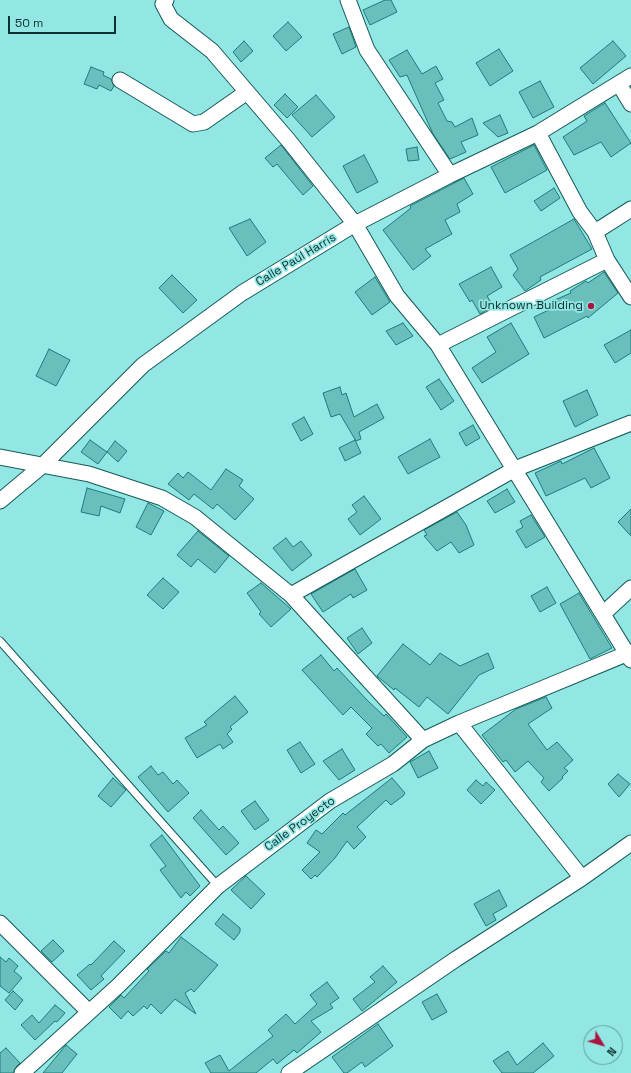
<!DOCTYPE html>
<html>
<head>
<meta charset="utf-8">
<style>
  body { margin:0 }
  #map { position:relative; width:631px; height:1073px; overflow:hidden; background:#92e7e4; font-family:"Space Grotesk",sans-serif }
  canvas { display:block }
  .north { position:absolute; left:583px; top:1025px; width:40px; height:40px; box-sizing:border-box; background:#92e7e4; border:1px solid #5d9f9c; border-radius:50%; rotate:128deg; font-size:11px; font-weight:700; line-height:16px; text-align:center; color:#0d3231 }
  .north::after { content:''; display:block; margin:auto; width:14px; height:18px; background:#ab1641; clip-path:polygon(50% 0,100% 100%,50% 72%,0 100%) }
  .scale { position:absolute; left:8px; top:16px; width:108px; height:18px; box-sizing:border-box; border:2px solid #0d3231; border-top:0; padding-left:5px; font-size:12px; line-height:14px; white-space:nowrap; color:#0d3231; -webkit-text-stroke:3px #92e7e4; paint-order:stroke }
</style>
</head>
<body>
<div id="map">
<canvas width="631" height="1073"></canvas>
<div class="north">N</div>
<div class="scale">50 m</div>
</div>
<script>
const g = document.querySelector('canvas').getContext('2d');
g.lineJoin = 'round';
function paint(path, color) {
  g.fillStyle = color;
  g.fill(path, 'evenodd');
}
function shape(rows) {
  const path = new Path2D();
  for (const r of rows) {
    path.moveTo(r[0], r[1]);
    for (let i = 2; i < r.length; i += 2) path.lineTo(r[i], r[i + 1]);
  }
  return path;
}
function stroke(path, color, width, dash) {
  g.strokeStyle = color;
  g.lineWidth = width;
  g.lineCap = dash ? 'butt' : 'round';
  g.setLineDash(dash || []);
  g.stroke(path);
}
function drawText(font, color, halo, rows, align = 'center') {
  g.font = font + ' "Space Grotesk",sans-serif';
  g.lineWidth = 3.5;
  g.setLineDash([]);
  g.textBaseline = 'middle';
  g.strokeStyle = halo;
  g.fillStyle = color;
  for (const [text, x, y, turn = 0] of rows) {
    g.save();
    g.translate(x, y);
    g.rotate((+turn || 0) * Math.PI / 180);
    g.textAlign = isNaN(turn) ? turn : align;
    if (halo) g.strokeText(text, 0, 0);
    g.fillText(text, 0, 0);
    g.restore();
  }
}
const building = shape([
  [385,0,391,0,397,12,370,25,363,10,385,0],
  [288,22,302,37,286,51,273,36,288,22],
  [349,27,356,47,342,54,333,34,349,27],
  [244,41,253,51,241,62,233,52,244,41],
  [613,41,626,56,593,84,580,68,613,41],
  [499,49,513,71,490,86,476,63,499,49],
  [407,50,422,74,436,66,443,79,435,83,444,100,438,103,447,121,452,122,455,127,472,118,478,135,461,142,466,152,450,159,433,134,407,75,400,77,389,60,407,50],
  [91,67,104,72,103,75,111,79,114,86,111,91,99,85,97,89,84,84,91,67],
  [540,81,554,107,533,118,519,92,540,81],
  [285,94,298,107,287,118,274,105,285,94],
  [316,95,335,117,312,137,292,115,316,95],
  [605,103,631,143,611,157,601,142,574,155,563,137,587,121,584,116,605,103],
  [500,115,508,133,498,137,483,123,500,115],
  [281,145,313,186,303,195,277,164,273,167,265,158,281,145],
  [534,145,547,170,505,193,491,167,534,145],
  [417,147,419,160,408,161,406,149,417,147],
  [364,155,378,182,357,193,343,166,364,155],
  [464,178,473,194,457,204,460,212,445,220,452,234,425,249,431,256,413,270,383,230,411,208,410,206,464,178],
  [554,188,560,198,541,211,534,201,554,188],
  [250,219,266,242,247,256,229,228,250,219],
  [574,219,592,249,540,277,541,280,525,291,513,275,518,269,510,255,574,219],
  [491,267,502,287,487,296,493,306,480,314,472,300,470,302,459,284,491,267],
  [604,272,618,293,588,318,587,316,544,338,534,317,553,308,550,302,571,293,570,291,586,281,588,283,604,272],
  [172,275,197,300,183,313,159,288,172,275],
  [375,277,390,302,372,315,355,292,375,277],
  [403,323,413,336,396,345,386,331,403,323],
  [511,323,529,354,482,383,472,368,496,352,487,337,511,323],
  [631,330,631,353,615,363,604,345,631,330],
  [49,349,70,360,56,386,36,376,49,349],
  [439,379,454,401,441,410,426,387,439,379],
  [340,387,342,395,346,393,354,417,377,404,384,418,359,432,361,439,356,441,340,414,331,417,323,393,340,387],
  [587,390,598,415,575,427,563,401,587,390],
  [304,417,313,434,301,441,292,424,304,417],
  [473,425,480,438,466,446,459,433,473,425],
  [430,439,440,457,408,474,398,457,430,439],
  [90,440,107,452,98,464,81,452,90,440],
  [355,440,361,453,345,461,339,448,355,440],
  [115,441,127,451,118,462,107,452,115,441],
  [594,448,610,478,591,488,585,478,546,496,535,473,561,461,562,464,594,448],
  [226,469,243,480,239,486,254,499,235,520,217,504,213,509,194,494,189,500,168,484,178,473,183,478,188,472,211,490,226,469],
  [87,488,125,499,120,513,101,506,99,516,81,512,87,488],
  [507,489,515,502,495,513,487,501,507,489],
  [364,496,381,519,360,535,348,519,357,512,352,505,364,496],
  [148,503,164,511,151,535,136,527,148,503],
  [631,509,631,536,618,522,631,509],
  [457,512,466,525,474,545,459,553,451,542,437,551,424,536,427,535,424,530,457,512],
  [531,515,545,537,526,548,516,531,523,527,520,521,531,515],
  [198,531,229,556,215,573,198,559,191,567,177,555,198,531],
  [286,538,293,547,301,541,312,555,292,571,273,548,286,538],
  [355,569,367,590,353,598,351,594,323,612,311,594,355,569],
  [163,578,179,592,163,609,147,595,163,578],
  [261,583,291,609,271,627,259,614,261,612,247,593,261,583],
  [547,587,556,603,540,612,531,596,547,587],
  [579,593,612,648,590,659,560,604,579,593],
  [362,628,372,643,358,654,347,638,362,628],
  [403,644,430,665,440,653,460,666,488,653,494,668,479,675,448,714,427,697,419,707,395,688,394,690,377,676,403,644],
  [321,655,334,671,337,668,368,701,384,716,386,714,407,737,389,753,381,744,378,746,366,734,372,728,351,707,343,715,302,670,321,655],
  [235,696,248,712,230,727,232,729,227,734,233,742,223,749,220,744,197,758,185,738,207,725,204,722,235,696],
  [546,697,552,708,528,724,547,750,557,742,573,760,564,768,568,771,562,777,563,778,549,791,541,782,544,778,528,761,515,772,506,760,503,762,482,735,516,709,546,697],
  [300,742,315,764,301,773,287,750,300,742],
  [342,749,355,770,339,780,323,761,342,749],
  [429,751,438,768,418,778,410,762,429,751],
  [151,766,158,775,163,772,173,784,177,780,189,793,168,812,138,777,151,766],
  [618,774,630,784,619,797,608,784,618,774],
  [113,778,126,790,111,807,98,796,113,778],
  [392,778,405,793,403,796,391,805,386,800,357,827,366,837,354,849,347,841,335,858,317,877,315,875,311,879,302,870,320,852,307,843,316,830,322,834,343,813,345,815,392,778],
  [476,780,483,786,486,782,495,790,481,804,467,790,476,780],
  [255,801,269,820,255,830,241,811,255,801],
  [201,810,219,830,223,826,239,843,226,855,193,818,201,810],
  [162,835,200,886,190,896,186,892,181,898,160,870,166,866,150,845,162,835],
  [246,876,265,894,251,909,231,890,246,876],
  [499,890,507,906,493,914,496,920,486,926,474,904,499,890],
  [223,914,240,928,240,932,234,940,215,924,223,914],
  [181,937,218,965,194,992,191,989,185,993,196,1014,175,999,161,1014,151,1004,147,1009,144,1006,133,1016,128,1011,121,1019,109,1007,121,995,124,998,149,971,147,969,166,951,169,953,181,937],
  [53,940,64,951,52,962,41,951,53,940],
  [114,941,125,951,101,976,104,979,91,990,77,975,90,964,91,965,114,941],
  [0,957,6,962,9,958,18,966,14,971,22,978,9,993,0,986,0,957],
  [383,966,397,982,362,1011,353,999,375,982,370,977,383,966],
  [327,982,339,998,330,1004,333,1008,311,1021,321,1032,297,1053,294,1050,277,1064,273,1059,256,1073,211,1073,205,1063,220,1055,229,1071,273,1036,268,1030,286,1014,295,1024,317,1004,310,995,327,982],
  [13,991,23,1000,15,1010,5,1000,13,991],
  [437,994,447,1012,432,1020,422,1002,437,994],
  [55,1005,65,1013,57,1022,55,1021,35,1040,21,1025,32,1015,39,1023,55,1005],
  [378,1024,393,1046,365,1067,362,1062,347,1073,344,1073,332,1057,378,1024],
  [543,1043,554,1056,533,1073,502,1073,493,1061,508,1051,517,1065,543,1043],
  [66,1045,77,1054,62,1073,43,1073,66,1045],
  [6,1048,20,1063,16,1067,13,1073,0,1073,0,1053,6,1048]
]);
paint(building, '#6abfbc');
stroke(building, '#1d7b79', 1);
const lane = shape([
  [0,641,218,886]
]);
const street = shape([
  [166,0,163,4,171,19,212,51,289,141,355,224,397,296,438,345,631,660],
  [348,0,367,50,450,175],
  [120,80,193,124,204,122,247,92],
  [619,84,631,104],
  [538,133,580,212,595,232,607,260,631,297],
  [595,232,631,209],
  [438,345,607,260],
  [0,457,89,474,162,498,195,517,291,595,423,740],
  [0,501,43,465,143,365,242,293,355,224,450,175,538,133,631,76],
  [291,595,515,469,631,423],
  [604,613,631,588],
  [459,723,582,878],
  [0,923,89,1012],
  [22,1073,118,986,218,886,330,801,393,764,423,740,459,723,631,652],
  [289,1073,456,959,582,878,631,843]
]);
stroke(lane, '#145a58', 9);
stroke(street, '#145a58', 17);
stroke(lane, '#fff', 7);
stroke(street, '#fff', 15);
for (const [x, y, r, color] of [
  [591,306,4,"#ab1641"]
]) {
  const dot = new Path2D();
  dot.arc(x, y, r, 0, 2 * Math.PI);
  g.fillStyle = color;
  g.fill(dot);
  stroke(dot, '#92e7e4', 1.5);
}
drawText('12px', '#0d3231', '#92e7e4', [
  ["Calle Paúl Harris",296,260,-31],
  ["Calle Proyecto",300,824,-36]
]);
drawText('12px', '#0d3231', '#92e7e4', [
  ["Unknown Building",583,306]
], 'right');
</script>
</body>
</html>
